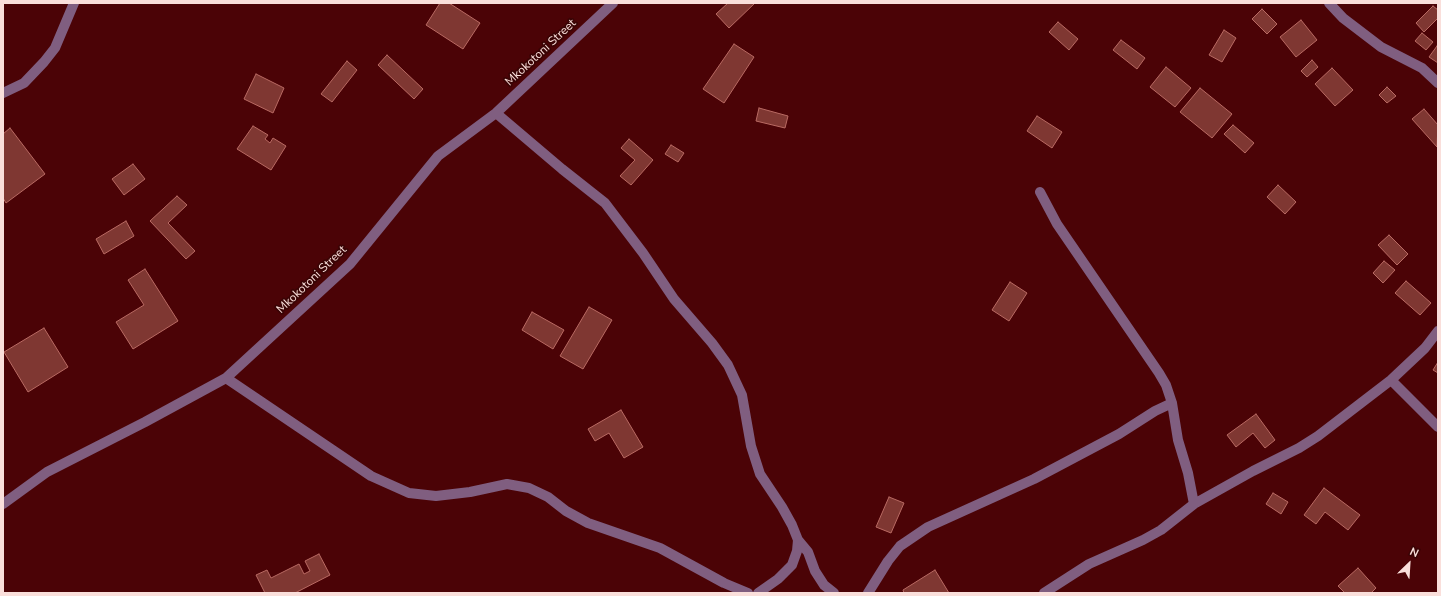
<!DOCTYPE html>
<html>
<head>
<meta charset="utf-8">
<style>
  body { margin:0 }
  #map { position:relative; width:1441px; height:596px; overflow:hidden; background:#4b0306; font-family:"Nunito Sans",sans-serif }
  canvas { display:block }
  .frame { position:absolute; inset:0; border:4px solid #fadfdb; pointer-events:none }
  .north { position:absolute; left:1389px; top:544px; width:40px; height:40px; -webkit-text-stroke:3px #390405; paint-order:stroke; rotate:25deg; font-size:11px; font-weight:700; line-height:16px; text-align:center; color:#fadfdb }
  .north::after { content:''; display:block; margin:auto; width:14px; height:18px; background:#fadfdb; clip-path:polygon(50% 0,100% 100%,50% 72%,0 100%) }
</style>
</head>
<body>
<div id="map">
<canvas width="1441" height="596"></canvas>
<div class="frame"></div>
<div class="north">N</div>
</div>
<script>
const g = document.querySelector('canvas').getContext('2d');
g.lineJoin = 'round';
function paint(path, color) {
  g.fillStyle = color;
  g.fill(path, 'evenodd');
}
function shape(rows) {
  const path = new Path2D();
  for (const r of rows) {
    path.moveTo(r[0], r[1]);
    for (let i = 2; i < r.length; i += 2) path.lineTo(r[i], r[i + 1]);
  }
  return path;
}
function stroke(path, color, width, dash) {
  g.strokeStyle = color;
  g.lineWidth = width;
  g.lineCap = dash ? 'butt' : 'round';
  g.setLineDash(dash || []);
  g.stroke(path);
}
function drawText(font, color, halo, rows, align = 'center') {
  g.font = font + ' "Nunito Sans",sans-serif';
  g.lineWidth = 3.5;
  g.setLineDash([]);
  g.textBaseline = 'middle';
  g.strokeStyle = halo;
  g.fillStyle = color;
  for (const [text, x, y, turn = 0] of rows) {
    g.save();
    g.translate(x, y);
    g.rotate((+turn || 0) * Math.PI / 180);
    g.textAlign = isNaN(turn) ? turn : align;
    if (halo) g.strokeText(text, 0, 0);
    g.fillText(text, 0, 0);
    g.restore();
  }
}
const building = shape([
  [440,3,449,3,480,23,463,49,426,25,440,3],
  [728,3,755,3,729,28,716,14,728,3],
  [1433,6,1438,10,1438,18,1424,32,1416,23,1433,6],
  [1262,9,1277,24,1267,34,1252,19,1262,9],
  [1301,20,1317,40,1296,57,1280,37,1301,20],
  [1058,22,1078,39,1069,50,1049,32,1058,22],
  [1224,30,1236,38,1222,62,1209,55,1224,30],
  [1422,33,1433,42,1426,50,1415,41,1422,33],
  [1121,40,1145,58,1137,69,1113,50,1121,40],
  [734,44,754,57,724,103,703,89,734,44],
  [1437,46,1438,47,1438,63,1429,57,1437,46],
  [387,55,423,89,414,99,378,65,387,55],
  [1312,60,1318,67,1307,77,1301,71,1312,60],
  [347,61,357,70,332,102,321,94,347,61],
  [1166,67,1191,88,1175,107,1150,87,1166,67],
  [1332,68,1353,90,1335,106,1315,84,1332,68],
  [256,74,284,88,273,113,244,99,256,74],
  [1387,87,1396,96,1387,103,1379,95,1387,87],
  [1200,88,1232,114,1212,138,1180,112,1200,88],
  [759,108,788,116,785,128,756,121,759,108],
  [1424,109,1438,125,1437,147,1412,119,1424,109],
  [1037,116,1062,132,1052,148,1027,131,1037,116],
  [1233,125,1254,143,1245,153,1224,134,1233,125],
  [253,126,268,135,265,139,270,143,273,138,286,146,271,170,237,149,253,126],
  [10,128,45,174,6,203,3,198,3,134,10,128],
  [629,139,653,160,631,185,620,176,635,160,621,148,629,139],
  [671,145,684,153,678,162,665,154,671,145],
  [133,164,145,179,124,195,112,179,133,164],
  [1278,185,1296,202,1285,214,1267,197,1278,185],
  [177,196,187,205,168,223,195,251,186,259,150,221,177,196],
  [126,221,134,236,104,254,96,239,126,221],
  [1389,235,1408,254,1397,265,1378,245,1389,235],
  [1384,261,1395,270,1383,283,1373,273,1384,261],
  [145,269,178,321,133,349,116,322,144,305,128,280,145,269],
  [1406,281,1431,303,1420,315,1395,293,1406,281],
  [1010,282,1027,293,1009,321,992,310,1010,282],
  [589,307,612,320,583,369,560,356,589,307],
  [532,312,564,330,553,349,522,330,532,312],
  [44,328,68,367,28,392,4,352,44,328],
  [1438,362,1438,373,1433,370,1438,362],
  [621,410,643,447,624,458,609,433,595,441,588,429,621,410],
  [1256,414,1275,440,1265,448,1253,433,1236,447,1227,435,1256,414],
  [1324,488,1360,515,1348,530,1325,512,1316,524,1304,515,1324,488],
  [1273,493,1288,502,1281,514,1266,504,1273,493],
  [889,497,904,503,891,533,876,527,889,497],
  [319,554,330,575,295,593,265,593,256,575,267,570,271,578,299,564,304,574,310,571,305,561,319,554],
  [1358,568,1376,588,1371,593,1345,593,1338,586,1358,568],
  [935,570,949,593,904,593,903,590,935,570]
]);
paint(building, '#7f3732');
stroke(building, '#b96a63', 1);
stroke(shape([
  [1329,3,1343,18,1381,47,1422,68,1438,83],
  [3,93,24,83,44,62,55,48,74,3],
  [496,113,562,169,605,203,643,253,674,299,712,343,728,365,742,395,751,446,760,474,782,507,792,525,798,540,797,551,792,565,778,579,758,593],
  [1040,192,1057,224,1159,373,1166,385,1172,403,1178,440,1188,473,1194,504],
  [226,378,371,476,409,493,436,496,470,492,507,484,529,488,548,497,566,511,588,523,660,548,724,583,748,593],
  [1391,380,1438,427],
  [3,504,47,472,145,422,226,378,350,264,438,156,496,113,613,3],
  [798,540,808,552,815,571,824,585,834,593],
  [868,593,888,561,900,546,928,527,1034,479,1119,434,1155,411,1172,403],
  [1044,593,1089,564,1143,540,1161,530,1194,504,1253,471,1299,448,1318,436,1391,380,1425,348,1438,331]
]), '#805e80', 10);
drawText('12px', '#fadfdb', '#390405', [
  ["Mkokotoni Street",541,53,-43],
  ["Mkokotoni Street",312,280,-44]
]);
</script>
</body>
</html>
